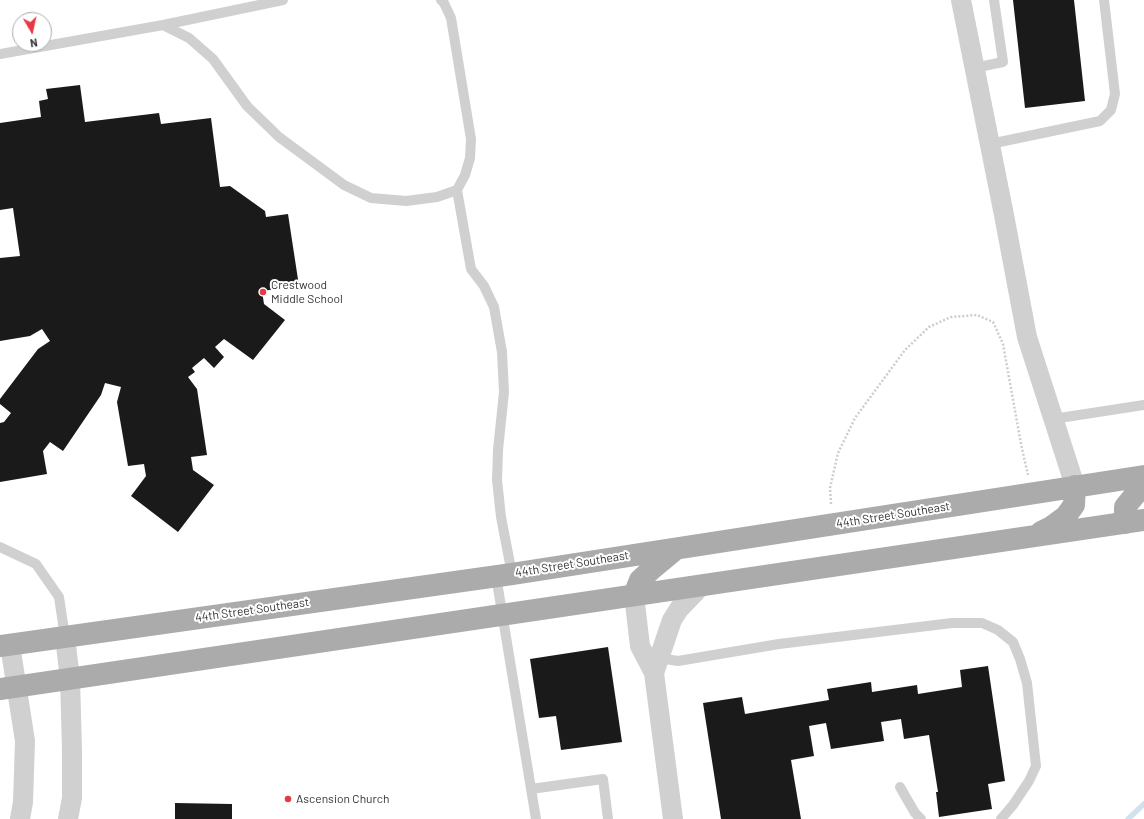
<!DOCTYPE html>
<html>
<head>
<meta charset="utf-8">
<style>
  body { margin:0 }
  #map { position:relative; width:1144px; height:819px; overflow:hidden; background:#fff; font-family:Barlow,sans-serif }
  canvas { display:block }
  .north { position:absolute; left:12px; top:12px; width:40px; height:40px; box-sizing:border-box; background:#fff; border:1px solid #adadad; border-radius:50%; rotate:171deg; font-size:11px; font-weight:700; line-height:16px; text-align:center; color:#333 }
  .north::after { content:''; display:block; margin:auto; width:14px; height:18px; background:#e63946; clip-path:polygon(50% 0,100% 100%,50% 72%,0 100%) }
</style>
</head>
<body>
<div id="map">
<canvas width="1144" height="819"></canvas>
<div class="north">N</div>
</div>
<script>
const g = document.querySelector('canvas').getContext('2d');
g.lineJoin = 'round';
function shape(rows) {
  const path = new Path2D();
  for (const r of rows) {
    path.moveTo(r[0], r[1]);
    for (let i = 2; i < r.length; i += 2) path.lineTo(r[i], r[i + 1]);
  }
  return path;
}
function stroke(path, color, width, dash) {
  g.strokeStyle = color;
  g.lineWidth = width;
  g.lineCap = dash ? 'butt' : 'round';
  g.setLineDash(dash || []);
  g.stroke(path);
}
function paint(path, color) {
  g.fillStyle = color;
  g.fill(path, 'evenodd');
}
function drawText(font, color, halo, rows, align = 'center') {
  g.font = font + ' Barlow,sans-serif';
  g.lineWidth = 4;
  g.setLineDash([]);
  g.textBaseline = 'middle';
  g.strokeStyle = halo;
  g.fillStyle = color;
  for (const [text, x, y, turn = 0] of rows) {
    g.save();
    g.translate(x, y);
    g.rotate((+turn || 0) * Math.PI / 180);
    g.textAlign = isNaN(turn) ? turn : align;
    if (halo) g.strokeText(text, 0, 0);
    g.fillText(text, 0, 0);
    g.restore();
  }
}
stroke(shape([
  [1128,819,1144,804]
]), '#cfe2ee', 5.5);
paint(shape([
  [1013,0,1074,0,1085,101,1025,108],
  [80,85,85,122,159,113,161,124,211,118,220,187,230,186,265,211,266,217,288,214,299,286,262,291,264,304,285,320,253,360,224,339,215,347,224,357,214,368,204,358,192,368,195,372,188,377,197,389,207,455,191,457,193,470,214,485,178,532,131,496,146,476,144,464,128,466,117,402,121,387,105,383,101,395,63,451,50,442,43,451,47,474,0,482,0,423,4,422,11,413,0,404,0,399,38,349,50,341,42,329,30,336,0,341,0,258,20,256,13,208,0,210,0,123,41,117,39,101,48,99,46,89],
  [608,647,622,742,561,750,556,716,539,718,530,659],
  [988,666,1005,781,988,784,992,809,939,817,936,792,938,792,929,735,904,739,901,719,881,722,884,741,831,749,826,723,809,726,814,756,791,760,801,819,721,819,703,703,742,697,745,714,829,700,827,689,871,682,872,692,917,685,918,694,962,687,960,670],
  [175,803,232,804,232,819,175,819]
]), '#1a1a1a');
stroke(shape([
  [831,504,830,488,838,453,855,418,905,350,929,327,951,317,977,315,993,322,1003,344,1021,444,1028,475]
]), '#cdcdcd', 2.5, [2, 2]);
stroke(shape([
  [441,0,444,3,451,18,471,139,470,158,465,175,457,190,471,269,484,286,494,307,502,352,504,392,498,450,497,480,501,517,512,574],
  [163,25,189,38,213,59,247,106,279,137,344,185,371,198,406,201,437,197,457,190],
  [0,54,163,25,283,0],
  [974,68,1003,62,994,0],
  [990,144,1100,121,1111,110,1115,94,1104,0],
  [1053,419,1144,405],
  [0,547,36,564,59,597,65,637],
  [496,576,536,819],
  [659,658,678,661,779,644,952,623,982,623,998,630,1013,642,1020,659,1027,683,1036,766,1029,781,1013,805,1001,819],
  [900,787,915,813,921,819],
  [531,789,603,779,608,819]
]), '#d0d0d0', 10);
stroke(shape([
  [961,0,1004,215,1027,337,1075,486],
  [634,595,640,646,654,673,673,819],
  [65,637,70,679,72,750,72,798,68,819],
  [10,645,25,741,23,802,20,819],
  [654,673,672,620,679,609,702,585]
]), '#d0d0d0', 20);
stroke(shape([
  [1125,523,1125,507,1134,496,1144,486],
  [1041,532,1051,527,1066,516,1074,505,1075,486],
  [634,595,640,580,653,568,676,549],
  [0,646,512,574,1144,476],
  [0,689,1144,520]
]), '#ababab', 22);
for (const [x, y, r, color] of [
  [263,292,4,"#e63946"],
  [288,799,4,"#e63946"]
]) {
  const dot = new Path2D();
  dot.arc(x, y, r, 0, 2 * Math.PI);
  g.fillStyle = color;
  g.fill(dot);
  stroke(dot, '#fff', 1.5);
}
drawText('12px', '#333', '#fff', [
  ["Crestwood",271,285],
  ["Middle School",271,299],
  ["Ascension Church",296,799]
], 'left');
drawText('12px', '#333', '#fff', [
  ["44th Street Southeast",893,515,-9],
  ["44th Street Southeast",572,564,-9],
  ["44th Street Southeast",252,610,-8]
]);
</script>
</body>
</html>
